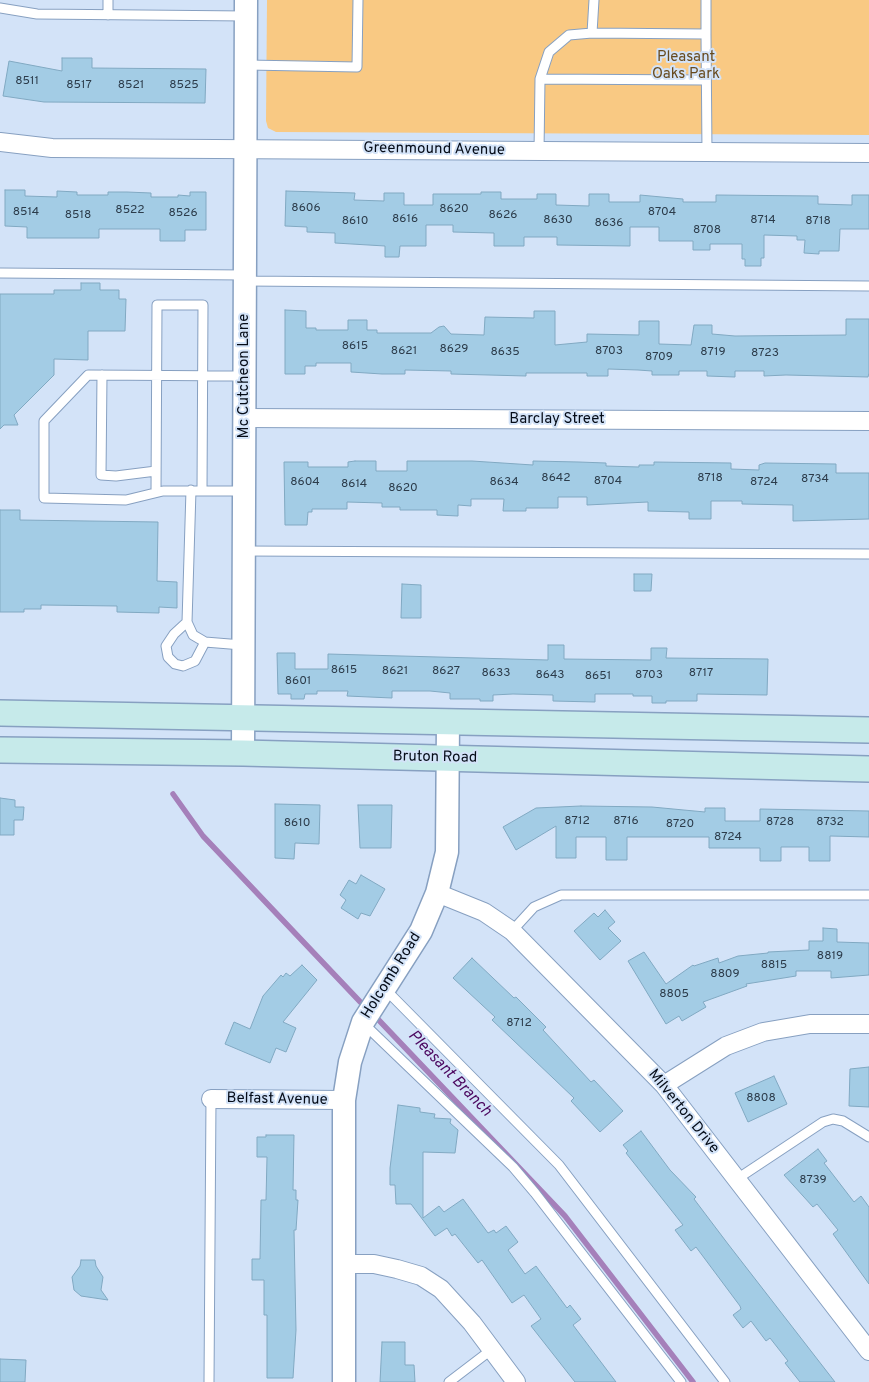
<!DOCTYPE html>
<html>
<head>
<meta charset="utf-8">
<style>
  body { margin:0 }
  canvas { display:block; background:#d3e3f8 }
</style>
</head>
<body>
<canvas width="869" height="1382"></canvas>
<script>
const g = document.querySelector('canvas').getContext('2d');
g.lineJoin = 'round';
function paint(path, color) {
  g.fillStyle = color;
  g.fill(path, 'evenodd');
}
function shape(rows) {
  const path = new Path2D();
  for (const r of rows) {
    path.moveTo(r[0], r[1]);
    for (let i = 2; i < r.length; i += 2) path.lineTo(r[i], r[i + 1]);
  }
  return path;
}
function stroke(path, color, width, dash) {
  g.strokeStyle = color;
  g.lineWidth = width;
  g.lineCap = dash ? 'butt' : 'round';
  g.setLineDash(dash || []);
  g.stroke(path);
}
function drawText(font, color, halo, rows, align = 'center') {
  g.font = font + ' Overpass,sans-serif';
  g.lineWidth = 4;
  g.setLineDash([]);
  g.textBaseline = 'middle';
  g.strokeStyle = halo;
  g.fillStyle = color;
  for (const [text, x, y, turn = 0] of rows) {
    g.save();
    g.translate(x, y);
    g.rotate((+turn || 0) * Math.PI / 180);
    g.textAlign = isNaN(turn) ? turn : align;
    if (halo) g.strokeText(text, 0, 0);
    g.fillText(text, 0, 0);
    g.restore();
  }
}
paint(shape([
  [267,0,869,0,869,135,276,132,268,128,266,121]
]), '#f9c983');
stroke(shape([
  [173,794,203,836,366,1008],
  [373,1014,565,1216,693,1382]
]), '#a580ba', 5.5);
const building = shape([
  [62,58,92,58,92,68,206,69,205,103,44,102,3,96,9,61,62,71,62,58],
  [5,190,25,190,25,196,57,197,57,191,77,192,77,195,108,195,108,192,127,192,151,193,151,197,178,197,178,195,190,196,190,192,206,192,206,230,185,230,185,241,160,241,160,229,99,229,99,238,27,238,27,227,5,226,5,190],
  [286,191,355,193,354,200,384,201,384,193,404,193,404,205,433,205,433,194,481,194,481,192,501,192,501,199,537,199,537,194,556,194,556,205,589,206,589,194,609,194,609,202,640,202,640,195,683,199,683,202,716,202,716,195,818,196,818,204,852,205,852,195,869,195,869,229,840,229,839,251,819,251,819,254,804,253,805,240,797,240,797,236,764,235,764,258,761,258,761,266,745,266,745,259,742,259,742,244,710,244,710,250,693,250,693,241,659,241,659,227,630,227,630,246,557,245,557,237,524,237,524,246,494,246,494,233,453,232,453,225,426,225,426,246,400,246,399,257,385,257,385,246,335,243,335,233,307,232,307,227,285,226,286,191],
  [81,283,100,283,100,290,119,290,119,299,126,299,125,331,88,331,88,360,54,359,54,375,14,415,18,425,4,425,0,429,0,294,54,294,54,290,81,290,81,283],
  [285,310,306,311,306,328,316,328,316,330,348,330,348,320,367,320,367,330,377,330,377,333,431,333,439,327,444,326,451,334,484,335,485,317,534,318,534,311,555,311,555,345,587,342,587,334,639,335,639,321,659,321,659,344,691,345,694,325,712,325,712,334,735,336,846,335,846,319,869,319,869,373,868,377,786,375,764,376,764,371,735,371,735,377,707,376,707,371,679,371,679,375,652,375,652,371,638,370,608,369,608,376,587,376,587,373,526,373,526,376,451,374,451,371,405,370,405,374,382,374,351,372,351,363,316,363,316,366,305,366,305,374,285,374,285,310],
  [355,461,376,461,376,471,407,471,407,461,472,461,533,465,533,461,579,462,606,463,606,466,639,467,639,465,654,465,654,462,731,463,731,469,759,470,759,465,765,463,836,464,836,473,869,473,869,519,793,521,793,505,742,504,742,501,711,501,711,519,689,519,689,512,648,511,648,502,587,505,587,497,558,497,558,508,526,508,526,511,503,511,504,499,471,499,471,506,458,505,458,516,437,515,437,510,400,510,400,507,382,507,382,503,347,502,347,509,312,509,312,512,308,512,307,525,285,525,284,462,308,462,308,467,348,467,348,462,355,461],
  [0,510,20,510,20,520,158,522,157,581,177,582,177,608,159,607,159,613,117,612,117,606,41,605,41,609,24,609,24,612,0,612,0,510],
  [634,574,652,574,651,591,634,591,634,574],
  [402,584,421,585,421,618,401,618,402,584],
  [548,645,564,645,564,659,651,660,651,648,667,648,666,658,768,659,767,695,697,694,697,701,666,701,666,703,652,703,652,696,633,696,633,694,595,694,595,702,553,701,553,695,513,694,493,695,493,701,480,701,480,699,450,699,450,693,430,691,392,691,392,698,347,696,348,691,317,691,317,694,305,694,304,699,291,699,291,694,278,694,277,653,295,653,295,669,328,669,328,654,548,660,548,645],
  [0,798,15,800,15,807,24,807,23,820,14,820,14,835,0,835,0,798],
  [275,804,320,805,319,844,295,843,294,859,275,858,275,804],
  [358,805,392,805,391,848,360,848,358,805],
  [581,806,652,807,705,812,705,808,725,808,725,821,760,821,760,809,869,811,869,837,830,836,830,861,809,861,809,847,781,847,781,861,760,861,760,848,709,848,709,837,627,837,627,860,606,860,606,837,576,837,576,858,556,858,556,826,516,850,503,827,536,808,581,806],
  [361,875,385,889,370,916,361,913,358,919,341,908,346,900,340,895,349,880,356,884,361,875],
  [605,910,615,922,608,928,621,941,600,960,574,931,594,913,598,917,605,910],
  [823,928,837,929,837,942,869,943,869,975,831,978,831,971,796,971,796,976,746,984,747,986,703,1002,706,1007,682,1021,679,1016,666,1024,628,961,644,952,666,984,693,965,694,966,718,958,719,963,738,956,768,953,768,952,809,950,809,941,823,941,823,928],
  [472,958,514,998,516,997,546,1027,543,1030,591,1082,594,1080,623,1111,600,1132,571,1101,574,1098,492,1020,495,1017,453,978,472,958],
  [302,965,317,980,283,1022,296,1028,286,1052,276,1048,270,1063,225,1044,234,1022,250,1029,263,996,281,975,283,977,286,973,290,976,302,965],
  [869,1067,869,1107,849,1106,850,1069,869,1067],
  [774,1076,787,1104,748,1122,735,1093,774,1076],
  [398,1105,420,1108,420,1112,435,1114,434,1118,451,1119,450,1123,458,1130,455,1153,423,1152,423,1218,439,1206,444,1212,463,1199,488,1233,494,1230,496,1233,506,1226,518,1242,508,1250,525,1274,536,1266,567,1308,570,1305,581,1319,573,1325,616,1382,575,1382,531,1326,541,1319,524,1295,512,1303,482,1260,478,1263,455,1234,452,1236,447,1228,435,1236,411,1204,396,1204,395,1185,390,1185,390,1168,398,1105],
  [641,1131,670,1170,696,1197,694,1199,728,1244,835,1382,800,1382,785,1363,788,1361,770,1338,766,1341,751,1321,743,1328,733,1315,741,1309,740,1306,696,1247,691,1251,675,1230,683,1225,626,1153,628,1151,623,1145,641,1131],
  [266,1135,294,1135,293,1190,296,1190,296,1200,298,1200,296,1230,294,1230,296,1330,293,1378,267,1378,267,1315,264,1315,264,1280,252,1280,252,1259,260,1259,261,1200,266,1200,267,1157,257,1157,257,1137,266,1137,266,1135],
  [818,1149,827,1161,824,1163,854,1202,861,1196,869,1207,869,1284,833,1234,838,1230,817,1204,813,1207,784,1175,818,1149],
  [81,1260,95,1260,96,1266,103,1277,101,1290,108,1300,81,1296,74,1290,72,1277,80,1266,81,1260],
  [382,1342,405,1342,405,1365,414,1365,415,1382,380,1382,382,1342],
  [0,1359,26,1360,25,1382,0,1382,0,1359]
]);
paint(building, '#a3cce5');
stroke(building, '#81a9c2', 1);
const service = shape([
  [706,0,706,34],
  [0,8,37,14,246,16],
  [108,15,108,0],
  [592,33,594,0],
  [247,65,357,67,358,0],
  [540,79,706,80],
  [539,152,540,79,549,52,569,35,592,33,706,34,707,153],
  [0,273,245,275],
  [245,281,869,286],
  [102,375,101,475,116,476,156,471],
  [191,490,187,622,193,635,205,642,242,645],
  [244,491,163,491,126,500,44,498,44,421,88,375,245,376],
  [156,492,157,305,203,305,202,490],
  [244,551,869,554],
  [187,622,174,634,166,646,168,657,175,664,183,666,195,661,205,642],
  [512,931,534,907,561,895,869,895],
  [385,989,559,1165,725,1382],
  [364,1024,513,1167,535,1193,681,1382],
  [737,1179,823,1122,833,1119,843,1121,869,1137],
  [209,1382,211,1099],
  [449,1382,491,1350]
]);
const minor = shape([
  [0,142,52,148,869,153],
  [245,418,869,421],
  [437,893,484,912,512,931,664,1085,869,1351],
  [664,1085,726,1046,763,1032,810,1024,869,1024],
  [211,1099,344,1100],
  [343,1264,374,1264,397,1269,421,1276,441,1289,472,1323,516,1382]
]);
const tertiary = shape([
  [243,753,246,0],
  [344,1382,344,1100,350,1062,363,1022,421,931,437,893,447,852,448,721]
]);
const secondary = shape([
  [0,713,869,730],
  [0,750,243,753,869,769]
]);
stroke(service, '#87a0c1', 11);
stroke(minor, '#87a0c1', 20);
stroke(tertiary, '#87a0c1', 25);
stroke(secondary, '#87a0c1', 28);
stroke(service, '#fff', 9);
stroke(minor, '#fff', 18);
stroke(tertiary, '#fff', 22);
stroke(secondary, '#c6eaea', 25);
drawText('12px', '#2c3c4b', null, [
  ["8511",27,82],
  ["8517",79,86],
  ["8521",131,86],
  ["8525",184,86],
  ["8606",306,209],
  ["8620",454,210],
  ["8522",130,211],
  ["8514",26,213],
  ["8704",662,213],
  ["8526",183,214],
  ["8518",78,216],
  ["8626",503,216],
  ["8616",405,220],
  ["8630",558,221],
  ["8714",763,221],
  ["8610",355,222],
  ["8718",818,222],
  ["8636",609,224],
  ["8708",707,231],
  ["8615",355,347],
  ["8629",454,350],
  ["8621",404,352],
  ["8703",609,352],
  ["8635",505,353],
  ["8719",713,353],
  ["8723",765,354],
  ["8709",659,358],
  ["8642",556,479],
  ["8718",710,479],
  ["8734",815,480],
  ["8704",608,482],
  ["8604",305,483],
  ["8634",504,483],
  ["8724",764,483],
  ["8614",354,485],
  ["8620",403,489],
  ["8615",344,671],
  ["8621",395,672],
  ["8627",446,672],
  ["8633",496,674],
  ["8717",701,674],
  ["8643",550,676],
  ["8703",649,676],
  ["8651",598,677],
  ["8601",298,682],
  ["8712",577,822],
  ["8716",626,822],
  ["8728",780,823],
  ["8732",830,823],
  ["8610",297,824],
  ["8720",680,825],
  ["8724",728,838],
  ["8819",830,957],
  ["8815",774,966],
  ["8809",725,975],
  ["8805",674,995],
  ["8712",519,1024],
  ["8808",761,1099],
  ["8739",813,1181]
]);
drawText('15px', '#674a1e', '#d3e3f8', [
  ["Pleasant",686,58],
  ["Oaks Park",686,75]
]);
drawText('15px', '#050c18', '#d3e3f8', [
  ["Greenmound Avenue",434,150,1],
  ["Mc Cutcheon Lane",245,376,-90],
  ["Barclay Street",557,420],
  ["Bruton Road",435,758,1],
  ["Holcomb Road",392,976,-58],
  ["Belfast Avenue",277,1100,1],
  ["Milverton Drive",683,1112,51]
]);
drawText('italic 16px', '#4b075f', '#d3e3f8', [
  ["Pleasant Branch",449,1074,46]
]);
</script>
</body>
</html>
